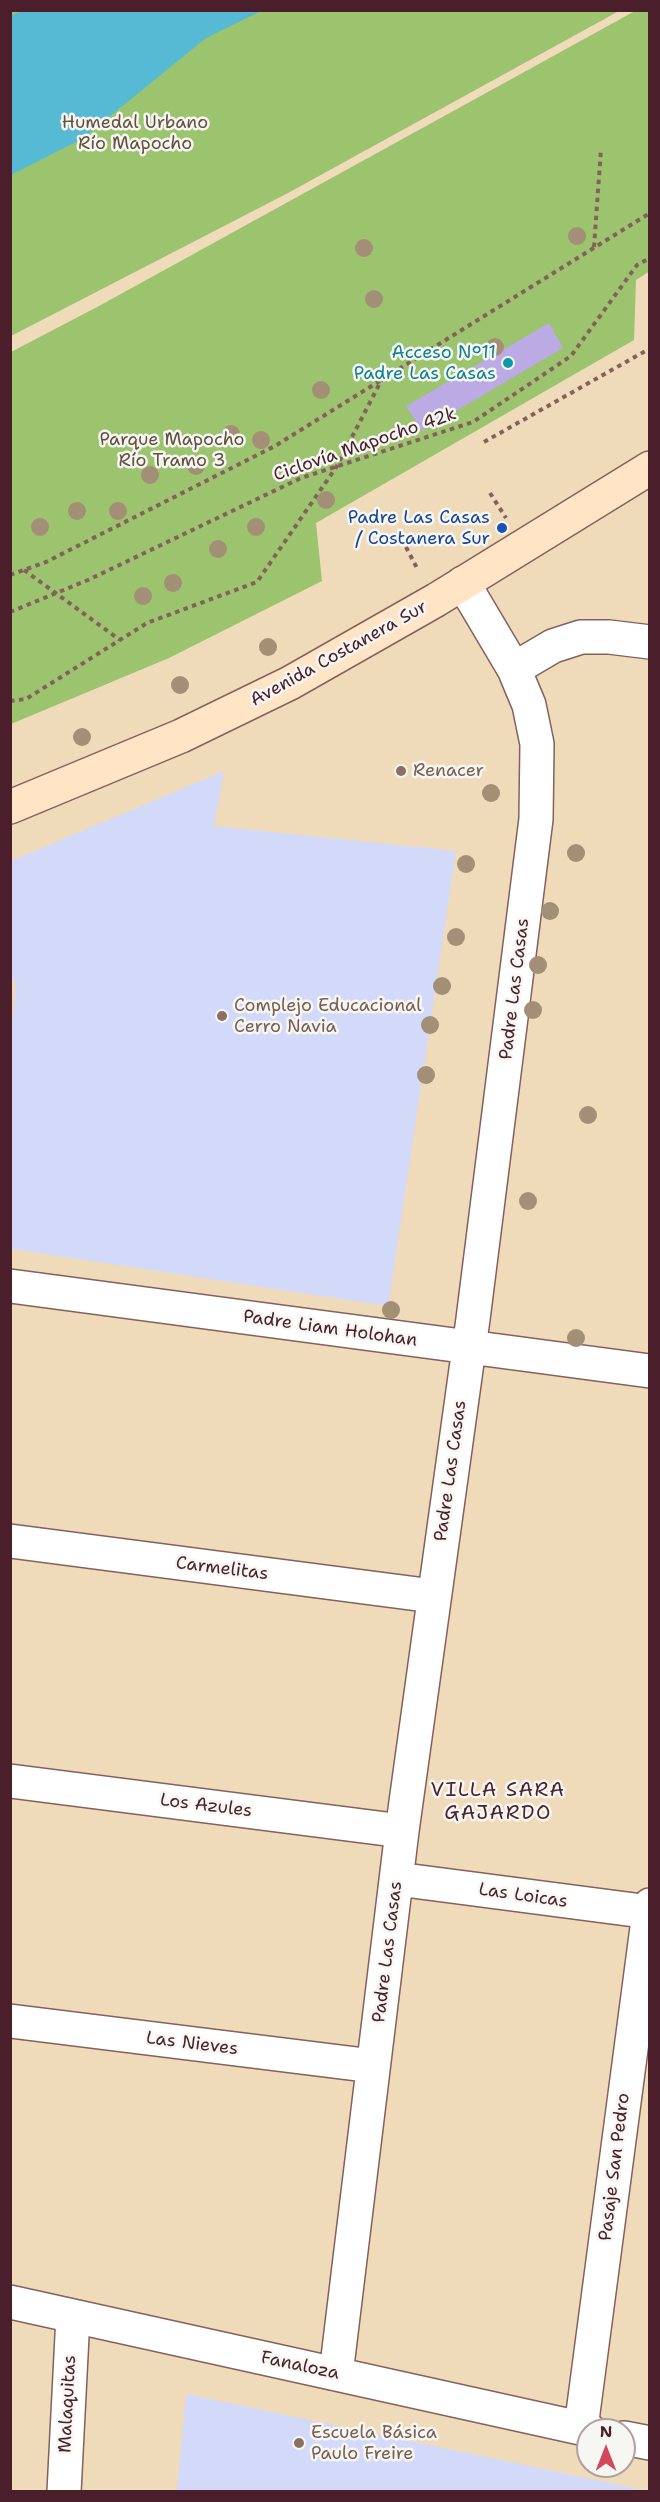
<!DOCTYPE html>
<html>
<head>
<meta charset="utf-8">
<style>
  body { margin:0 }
  #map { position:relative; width:660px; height:2502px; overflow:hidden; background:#efdbb9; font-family:"Shantell Sans",sans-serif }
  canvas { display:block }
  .frame { position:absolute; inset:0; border:12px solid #4a1f2b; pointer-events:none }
  .north { position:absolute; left:576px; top:2418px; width:60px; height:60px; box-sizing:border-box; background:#f6f6f2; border:2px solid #b1a0a2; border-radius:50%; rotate:0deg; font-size:16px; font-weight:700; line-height:24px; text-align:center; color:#4a1f2b }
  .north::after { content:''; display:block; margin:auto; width:21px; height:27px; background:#d1495b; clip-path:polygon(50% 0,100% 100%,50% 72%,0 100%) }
</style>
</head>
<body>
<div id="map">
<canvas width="660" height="2502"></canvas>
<div class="frame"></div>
<div class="north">N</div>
</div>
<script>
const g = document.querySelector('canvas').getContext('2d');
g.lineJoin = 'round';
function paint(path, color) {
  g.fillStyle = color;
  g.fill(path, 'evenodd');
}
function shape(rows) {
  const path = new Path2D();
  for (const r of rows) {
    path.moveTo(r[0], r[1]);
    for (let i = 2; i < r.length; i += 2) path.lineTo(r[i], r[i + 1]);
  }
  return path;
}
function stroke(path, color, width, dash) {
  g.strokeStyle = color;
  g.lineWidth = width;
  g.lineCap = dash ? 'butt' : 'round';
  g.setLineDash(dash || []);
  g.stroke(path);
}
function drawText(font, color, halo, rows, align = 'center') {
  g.font = font + ' "Shantell Sans",sans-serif';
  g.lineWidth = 5;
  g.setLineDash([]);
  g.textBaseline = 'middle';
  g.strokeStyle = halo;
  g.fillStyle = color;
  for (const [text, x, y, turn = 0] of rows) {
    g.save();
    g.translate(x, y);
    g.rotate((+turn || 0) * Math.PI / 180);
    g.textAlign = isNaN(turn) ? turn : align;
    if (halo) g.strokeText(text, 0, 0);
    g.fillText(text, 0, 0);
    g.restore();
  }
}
paint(shape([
  [224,771,214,826,456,851,388,1306,11,1249,10,1046,16,986,10,972,11,861],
  [186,2394,648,2491,177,2491]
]), '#d3d9f9');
paint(shape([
  [11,11,619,11,288,193,11,336],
  [635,11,649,11,650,271,636,280,634,340,316,523,322,581,169,658,11,724,11,352,99,306]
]), '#9cc36e');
paint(shape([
  [21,11,21,10,261,11,206,38,82,139,11,175,11,16]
]), '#56bad4');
paint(shape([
  [549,323,563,348,422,431,406,406]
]), '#bbaae3');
const minor = shape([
  [514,669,553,646,581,637,609,637,650,642],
  [10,1286,650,1371],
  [10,1541,433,1596],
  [10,1781,402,1831],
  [397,1879,650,1912],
  [10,2021,373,2066],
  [10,2302,589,2430],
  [336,2374,402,1831,473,1319,536,819,537,744,529,705,514,669,463,583],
  [581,2428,650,1905],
  [624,2438,650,2443],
  [64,2492,73,2316]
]);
const secondary = shape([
  [10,807,181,736,290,683,436,600,650,468]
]);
stroke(minor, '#84615d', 36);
stroke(secondary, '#84615d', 36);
stroke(shape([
  [594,247,601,149],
  [650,319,650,382],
  [484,442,649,349],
  [490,493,506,518],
  [406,547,418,570],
  [24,570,120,640],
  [10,575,46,562,275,446,650,213],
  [10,612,88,580,301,478,473,422,571,356,637,265,650,258],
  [10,701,26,699,147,623,257,582,337,466,382,379]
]), '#84615d', 4, [4.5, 4.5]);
stroke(minor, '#fff', 33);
stroke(secondary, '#ffe4c6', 33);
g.fillStyle = '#a28f76';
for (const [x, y] of [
  [577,236],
  [364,248],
  [374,299],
  [495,347],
  [321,390],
  [231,434],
  [261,440],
  [196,466],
  [150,475],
  [326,500],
  [77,511],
  [118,511],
  [40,527],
  [256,527],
  [218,549],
  [173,583],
  [143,596],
  [268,647],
  [180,685],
  [82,737],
  [491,793],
  [576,853],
  [466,864],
  [550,911],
  [456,937],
  [538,965],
  [442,986],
  [533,1010],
  [430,1025],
  [426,1075],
  [588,1115],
  [528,1201],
  [391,1310],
  [576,1338]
]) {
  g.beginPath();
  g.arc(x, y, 9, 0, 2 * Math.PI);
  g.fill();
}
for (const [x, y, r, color] of [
  [508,363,6,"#0f9aa8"],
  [502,528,6,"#1a4fb4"],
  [401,771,6,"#8d6e63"],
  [222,1016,6,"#8d6e63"],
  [299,2443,6,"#8d6e63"]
]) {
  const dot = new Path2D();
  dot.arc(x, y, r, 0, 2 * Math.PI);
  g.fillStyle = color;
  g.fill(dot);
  stroke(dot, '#f6f6f2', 2);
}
drawText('18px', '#63503f', '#f6f6f2', [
  ["Humedal Urbano",135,123],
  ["Río Mapocho",135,144],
  ["Parque Mapocho",172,440],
  ["Río Tramo 3",172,461]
]);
drawText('18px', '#0d838f', '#f6f6f2', [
  ["Acceso N°11",496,353],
  ["Padre Las Casas",496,374]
], 'right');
drawText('18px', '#4a1f2b', '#f6f6f2', [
  ["Ciclovía Mapocho 42k",365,445,-19],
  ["Avenida Costanera Sur",339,654,-29],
  ["Padre Las Casas",515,989,-83],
  ["Padre Liam Holohan",330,1329,8],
  ["Padre Las Casas",451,1471,-82],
  ["Carmelitas",222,1569,7],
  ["Los Azules",206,1806,7],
  ["Las Loicas",523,1896,8],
  ["Padre Las Casas",388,1952,-83],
  ["Las Nieves",192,2044,7],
  ["Pasaje San Pedro",615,2167,-83],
  ["Fanaloza",300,2366,12],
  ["Malaquitas",68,2404,-87]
]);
drawText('18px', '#164399', '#f6f6f2', [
  ["Padre Las Casas",490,518],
  ["/ Costanera Sur",490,539]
], 'right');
drawText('18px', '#785e54', '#f6f6f2', [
  ["Renacer",413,771],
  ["Complejo Educacional",234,1006],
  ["Cerro Navia",234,1027],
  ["Escuela Básica",311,2433],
  ["Paulo Freire",311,2454]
], 'left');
g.letterSpacing = '1.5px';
drawText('20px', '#4a1f2b', '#f6f6f2', [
  ["VILLA SARA",498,1791],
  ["GAJARDO",498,1814]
]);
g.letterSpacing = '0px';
</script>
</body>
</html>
